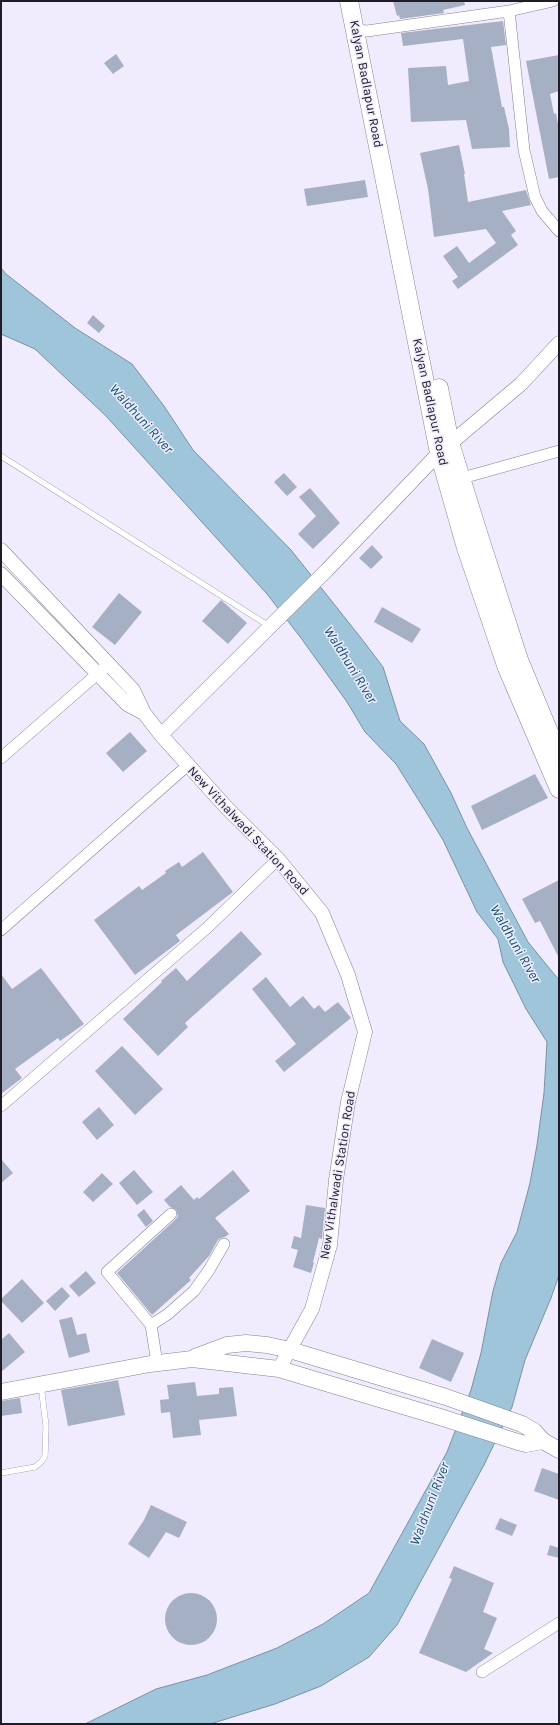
<!DOCTYPE html>
<html>
<head>
<meta charset="utf-8">
<style>
  body { margin:0 }
  #map { position:relative; width:560px; height:1725px; overflow:hidden; background:#f0ebfd; font-family:Karla,sans-serif }
  canvas { display:block }
  .frame { position:absolute; inset:0; border:2px solid #1f1c25; pointer-events:none }
</style>
</head>
<body>
<div id="map">
<canvas width="560" height="1725"></canvas>
<div class="frame"></div>
</div>
<script>
const g = document.querySelector('canvas').getContext('2d');
g.lineJoin = 'round';
function paint(path, color) {
  g.fillStyle = color;
  g.fill(path, 'evenodd');
}
function shape(rows) {
  const path = new Path2D();
  for (const r of rows) {
    if (r.length === 3) {
      path.moveTo(r[0] + r[2], r[1]);
      path.arc(r[0], r[1], r[2], 0, 2 * Math.PI);
      continue;
    }
    path.moveTo(r[0], r[1]);
    for (let i = 2; i < r.length; i += 2) path.lineTo(r[i], r[i + 1]);
  }
  return path;
}
function stroke(path, color, width, dash) {
  g.strokeStyle = color;
  g.lineWidth = width;
  g.lineCap = dash ? 'butt' : 'round';
  g.setLineDash(dash || []);
  g.stroke(path);
}
function drawText(font, color, halo, rows, align = 'center') {
  g.font = font + ' Karla,sans-serif';
  g.lineWidth = 3;
  g.setLineDash([]);
  g.textBaseline = 'middle';
  g.strokeStyle = halo;
  g.fillStyle = color;
  for (const [text, x, y, turn = 0] of rows) {
    g.save();
    g.translate(x, y);
    g.rotate((+turn || 0) * Math.PI / 180);
    g.textAlign = isNaN(turn) ? turn : align;
    if (halo) g.strokeText(text, 0, 0);
    g.fillText(text, 0, 0);
    g.restore();
  }
}
const water = shape([
  [1,268,6,274,75,328,132,364,164,406,193,450,291,550,361,638,383,667,400,721,424,744,451,793,467,828,528,942,559,980,559,1275,551,1298,525,1360,512,1407,484,1465,397,1625,369,1657,321,1686,275,1704,210,1724,85,1724,156,1689,207,1675,277,1648,323,1624,369,1593,447,1452,471,1390,481,1353,493,1291,501,1263,517,1232,530,1183,537,1145,544,1093,547,1042,526,1009,503,962,498,939,477,912,443,840,426,812,396,764,365,732,347,702,301,638,267,594,106,416,35,349,1,334,1,268]
]);
paint(water, '#9ec5d9');
stroke(water, '#7892a3', 1);
paint(shape([
  [393,1,464,1,465,5,443,10,444,13,400,19,399,15,397,16],
  [503,21,506,45,491,47,502,107,504,107,509,129,510,147,472,149,466,120,411,122,408,68,446,66,448,85,469,81,463,39,403,46,401,33],
  [116,54,124,66,113,74,104,63],
  [559,55,559,91,550,94,554,114,556,113,559,130,559,177,549,179,526,61],
  [459,145,465,174,464,174,468,202,526,190,531,205,502,211,516,231,511,235,518,245,458,289,452,281,458,277,443,256,457,246,469,263,496,243,486,229,434,237,428,189,420,153],
  [365,180,368,197,307,206,304,189],
  [93,315,105,326,99,333,87,323],
  [284,473,297,487,287,496,274,482],
  [310,488,340,523,313,549,298,534,316,516,299,497],
  [372,545,383,557,371,569,359,558],
  [119,593,142,612,115,645,92,627],
  [221,600,247,623,228,644,202,621],
  [382,607,421,629,412,643,374,622],
  [130,732,147,751,123,772,106,753],
  [535,774,548,798,482,830,471,806],
  [203,852,233,892,176,935,180,941,135,975,94,920,139,886,142,890,166,873,165,871,179,862,182,867],
  [559,880,559,958,540,921,535,923,522,899],
  [241,931,262,954,185,1023,188,1027,158,1056,123,1019,162,982,161,981,176,968,187,981],
  [41,968,84,1024,60,1041,58,1038,15,1069,22,1078,1,1094,1,974,12,989],
  [266,977,290,1007,303,996,314,1009,319,1005,325,1012,338,1002,351,1018,284,1072,275,1061,296,1044,252,989],
  [122,1046,163,1089,135,1115,95,1071],
  [99,1107,114,1125,97,1140,82,1122],
  [1,1159,13,1173,1,1183],
  [134,1170,153,1192,137,1205,119,1183],
  [233,1170,250,1191,215,1218,229,1234,225,1237,221,1238,218,1240,209,1256,189,1278,191,1280,152,1315,117,1273,176,1219,178,1216,176,1210,170,1207,164,1200,181,1185,194,1200,197,1197,199,1199],
  [102,1173,113,1184,93,1202,83,1192],
  [306,1205,325,1208,322,1239,319,1238,313,1262,314,1263,311,1273,293,1267,298,1250,291,1248,294,1236,301,1238],
  [144,1209,153,1221,146,1227,137,1215],
  [86,1271,96,1283,79,1297,69,1286],
  [22,1279,44,1303,22,1323,1,1301,1,1299],
  [62,1287,70,1296,55,1311,46,1301],
  [72,1317,77,1335,86,1333,90,1352,69,1358,59,1320],
  [9,1333,25,1352,1,1372,1,1340],
  [432,1339,464,1353,451,1382,419,1368],
  [118,1380,125,1415,68,1426,61,1390],
  [195,1382,197,1396,219,1394,219,1388,233,1387,237,1416,199,1420,201,1435,173,1438,170,1412,161,1413,160,1400,169,1399,167,1385],
  [20,1398,22,1413,1,1416,1,1401],
  [542,1468,559,1474,559,1500,534,1491],
  [151,1505,187,1522,179,1538,166,1532,149,1558,128,1544,144,1520],
  [500,1518,517,1525,512,1536,495,1529],
  [550,1545,559,1548,559,1558,547,1555],
  [454,1566,494,1583,483,1612,497,1618,484,1649,493,1653,466,1672,419,1653,452,1579,449,1578],
  [191,1619,26]
]), '#a6b0c5');
const service = shape([
  [1,456,269,626],
  [1,1473,35,1467,42,1461,45,1456,46,1426,41,1385]
]);
const minor = shape([
  [509,11,524,150,535,197,542,211,559,231],
  [356,30,367,31,509,11,553,1],
  [455,480,559,451],
  [1,758,103,669],
  [1,930,188,765],
  [1,1106,208,927,278,859],
  [151,1325,168,1314,194,1291,209,1270,224,1244],
  [157,1363,151,1325,107,1272,171,1214],
  [482,1672,559,1623]
]);
const tertiary = shape([
  [1,550,133,690,144,713,161,735,226,807,278,859,322,913,348,975,365,1032,348,1102,336,1180,330,1245,312,1309,279,1369],
  [1,574,127,704,144,713],
  [161,735,327,570,439,453,521,384,559,343]
]);
const secondary = shape([
  [195,1357,227,1345,246,1343,267,1345,290,1350,446,1397,522,1424,534,1431,543,1441,559,1450],
  [1,1392,150,1364,192,1359,279,1369,440,1417,518,1442,526,1444,543,1441]
]);
const primary = shape([
  [349,1,439,453,466,548,507,668,559,789],
  [439,388,450,443,481,542,519,660,559,756]
]);
stroke(service, '#858094', 6);
stroke(minor, '#858094', 12);
stroke(tertiary, '#858094', 15);
stroke(secondary, '#858094', 17);
stroke(primary, '#858094', 19);
stroke(service, '#fff', 5.5);
stroke(minor, '#fff', 11);
stroke(tertiary, '#fff', 14);
stroke(secondary, '#fff', 16);
stroke(primary, '#fff', 18);
drawText('13px', '#1f1c25', '#f0ebfd', [
  ["Kalyan Badlapur Road",366,84,79],
  ["Kalyan Badlapur Road",430,402,78],
  ["New Vithalwadi Station Road",248,831,47],
  ["New Vithalwadi Station Road",338,1175,-81]
]);
drawText('italic 14px', '#095570', '#f0ebfd', [
  ["Waldhuni River",141,419,48],
  ["Waldhuni River",350,665,58],
  ["Waldhuni River",515,944,60],
  ["Waldhuni River",430,1504,-69]
]);
</script>
</body>
</html>
